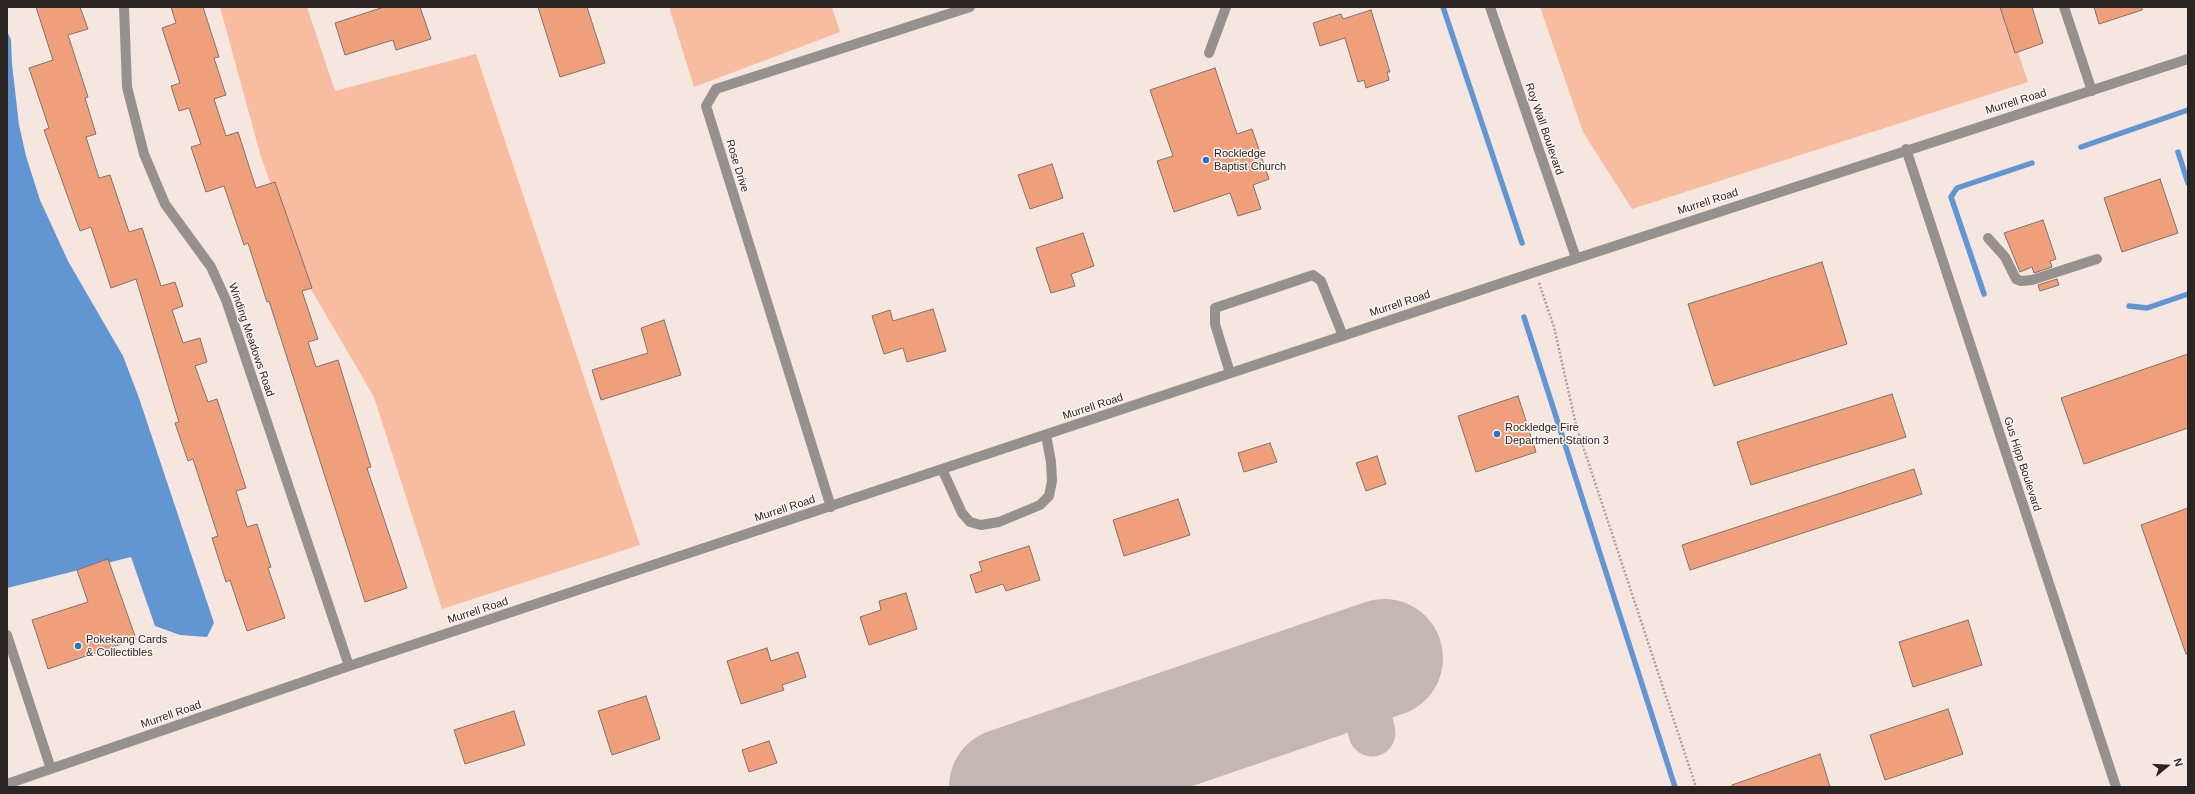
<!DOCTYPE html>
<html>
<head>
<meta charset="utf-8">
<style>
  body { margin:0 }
  #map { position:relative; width:2195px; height:794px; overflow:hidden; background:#f5e6df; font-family:Helvetica,sans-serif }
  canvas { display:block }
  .frame { position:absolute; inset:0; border:8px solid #2a2422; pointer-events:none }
  .north { position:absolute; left:2147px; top:746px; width:40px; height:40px; -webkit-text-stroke:3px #fdf5f1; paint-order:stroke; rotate:72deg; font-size:11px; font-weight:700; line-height:16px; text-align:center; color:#2a2422 }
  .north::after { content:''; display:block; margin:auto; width:14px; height:18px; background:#2a2422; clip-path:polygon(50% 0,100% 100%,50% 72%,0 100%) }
</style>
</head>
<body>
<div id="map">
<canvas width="2195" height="794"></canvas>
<div class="frame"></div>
<div class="north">N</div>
</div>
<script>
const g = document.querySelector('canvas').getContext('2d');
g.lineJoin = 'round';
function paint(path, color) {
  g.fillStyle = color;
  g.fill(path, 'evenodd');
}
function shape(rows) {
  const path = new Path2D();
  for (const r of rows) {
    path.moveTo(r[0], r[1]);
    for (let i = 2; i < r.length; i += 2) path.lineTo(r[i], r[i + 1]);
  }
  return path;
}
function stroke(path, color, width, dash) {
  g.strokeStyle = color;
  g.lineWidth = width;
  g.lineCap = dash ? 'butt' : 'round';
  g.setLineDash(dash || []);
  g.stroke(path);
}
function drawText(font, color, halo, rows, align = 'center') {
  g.font = font + ' Helvetica,sans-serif';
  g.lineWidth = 3;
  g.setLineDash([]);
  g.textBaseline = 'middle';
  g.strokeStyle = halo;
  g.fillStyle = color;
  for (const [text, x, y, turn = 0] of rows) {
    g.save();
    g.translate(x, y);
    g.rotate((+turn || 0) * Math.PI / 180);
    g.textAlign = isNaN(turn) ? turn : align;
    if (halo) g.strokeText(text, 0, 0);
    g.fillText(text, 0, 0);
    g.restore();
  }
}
paint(shape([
  [220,7,307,7,335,91,476,54,640,545,442,609,374,397,305,279,261,157],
  [669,7,832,7,840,32,694,87],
  [1540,7,2003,7,2028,82,1632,209,1583,132]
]), '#f8bca0');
paint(shape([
  [7,31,11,40,12,64,19,125,26,156,40,200,68,261,123,356,139,398,214,623,207,637,180,635,155,626,131,557,7,588]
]), '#6196d3');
stroke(shape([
  [1443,7,1522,243],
  [2081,147,2188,110],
  [2178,152,2188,183],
  [1984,294,1951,197,1957,188,2032,163],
  [2129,306,2147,308,2188,294],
  [1524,317,1675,787]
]), '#6196d3', 5.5);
stroke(shape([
  [1356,668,1372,733]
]), '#c4b6b1', 47);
stroke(shape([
  [1008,787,1384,658]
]), '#c4b6b1', 118);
const building = shape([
  [36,7,80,7,88,29,68,35,88,97,85,98,96,134,86,137,99,178,110,175,129,232,142,228,161,286,175,282,183,306,172,310,183,343,200,338,207,362,195,366,208,402,217,399,246,488,236,491,247,527,257,524,271,567,268,568,285,618,247,631,230,580,226,582,212,538,218,536,193,459,188,461,175,423,179,422,136,279,111,288,91,227,80,231,44,130,49,128,29,68,53,60,36,7],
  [171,7,203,7,219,57,214,58,226,95,214,99,226,136,238,132,256,188,275,182,312,288,302,291,318,339,308,342,316,367,338,360,371,467,367,468,407,588,365,602,269,301,267,302,248,243,244,245,224,186,206,192,191,147,201,144,189,108,179,111,171,86,180,83,162,28,176,23,171,7],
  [384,7,420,7,431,39,396,50,393,40,345,55,335,23,384,7],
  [538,7,587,7,605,63,560,77,538,7],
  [2000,7,2032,7,2043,43,2015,53,2000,7],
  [2094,7,2142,7,2142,10,2099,24,2094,7],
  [1371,10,1390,72,1387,72,1389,80,1366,88,1364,80,1358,82,1345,38,1320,46,1313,23,1341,14,1343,19,1371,10],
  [1215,68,1237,134,1252,129,1269,179,1253,185,1261,209,1238,216,1230,193,1174,212,1157,161,1173,156,1150,90,1215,68],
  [1052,164,1063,198,1030,209,1018,175,1052,164],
  [2160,179,2178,233,2122,252,2104,198,2160,179],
  [2043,220,2056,259,2050,261,2052,267,2034,273,2032,267,2020,272,2004,233,2043,220],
  [1083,233,1094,266,1071,274,1075,286,1051,293,1036,248,1083,233],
  [1822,262,1847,344,1714,386,1688,304,1822,262],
  [2057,279,2059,285,2040,291,2038,285,2057,279],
  [933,309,946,351,907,362,903,348,884,354,872,316,890,310,893,321,933,309],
  [664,320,681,375,601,400,592,370,648,353,641,328,664,320],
  [2188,354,2188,428,2084,464,2061,398,2188,354],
  [1892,394,1906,437,1751,485,1737,442,1892,394],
  [1518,396,1536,452,1476,472,1458,416,1518,396],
  [1270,443,1277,462,1244,472,1238,453,1270,443],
  [1377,456,1386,484,1366,491,1356,463,1377,456],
  [1914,469,1922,494,1690,570,1682,545,1914,469],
  [1178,499,1190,535,1124,556,1113,520,1178,499],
  [2188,508,2188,654,2186,654,2141,525,2188,508],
  [1029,546,1040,580,1006,591,1003,584,976,593,970,575,982,571,979,562,1029,546],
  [108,559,136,639,48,669,32,620,88,602,77,570,108,559],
  [906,593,917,629,869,645,860,617,881,610,879,601,906,593],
  [1968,620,1982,665,1913,687,1899,642,1968,620],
  [767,648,771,661,798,652,806,677,782,685,784,690,741,704,727,661,767,648],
  [646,696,660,739,612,755,598,711,646,696],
  [1948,709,1963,754,1885,780,1870,735,1948,709],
  [514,711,525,745,465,764,454,730,514,711],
  [769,741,777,763,749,772,742,750,769,741],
  [1820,754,1830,787,1732,787,1732,785,1820,754]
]);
paint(building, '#efa07b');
stroke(building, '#80736e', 1);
stroke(shape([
  [1539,283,1554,327,1576,425,1696,787]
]), '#ada19c', 2.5, [2, 2]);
stroke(shape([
  [124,7,127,87,144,154,165,204,211,267,226,300,349,666],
  [1490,7,1576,258],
  [2064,7,2092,91],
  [1209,53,1226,7],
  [1906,149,2116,787],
  [1988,238,2005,257,2016,279,2021,281,2032,280,2097,259],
  [1230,373,1215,324,1215,308,1313,275,1321,281,1343,336],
  [942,469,962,513,970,522,981,525,999,522,1040,505,1049,496,1052,481,1051,462,1046,435],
  [831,507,706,106,716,89,970,7],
  [7,635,51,769],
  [7,784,349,666,1535,272,2188,59]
]), '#96908e', 10);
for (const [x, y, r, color] of [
  [1206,160,4,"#2574c3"],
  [1497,434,4,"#2574c3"],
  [78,646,4,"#2574c3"]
]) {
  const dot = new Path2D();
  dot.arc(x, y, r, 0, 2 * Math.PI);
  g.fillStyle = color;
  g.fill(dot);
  stroke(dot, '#fdf5f1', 1.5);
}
drawText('11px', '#2a2422', '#fdf5f1', [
  ["Murrell Road",2016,102,-17],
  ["Roy Wall Boulevard",1544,129,71],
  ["Rose Drive",737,166,73],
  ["Murrell Road",1708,202,-18],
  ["Murrell Road",1400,304,-18],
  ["Winding Meadows Road",251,340,71],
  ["Murrell Road",1093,407,-18],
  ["Gus Hipp Boulevard",2022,464,72],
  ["Murrell Road",785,509,-18],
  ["Murrell Road",478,611,-18],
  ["Murrell Road",171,715,-19]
]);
drawText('11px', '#2a2422', '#fdf5f1', [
  ["Rockledge",1214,154],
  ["Baptist Church",1214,167],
  ["Rockledge Fire",1505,428],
  ["Department Station 3",1505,441],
  ["Pokekang Cards",86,640],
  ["& Collectibles",86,653]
], 'left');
</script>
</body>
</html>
